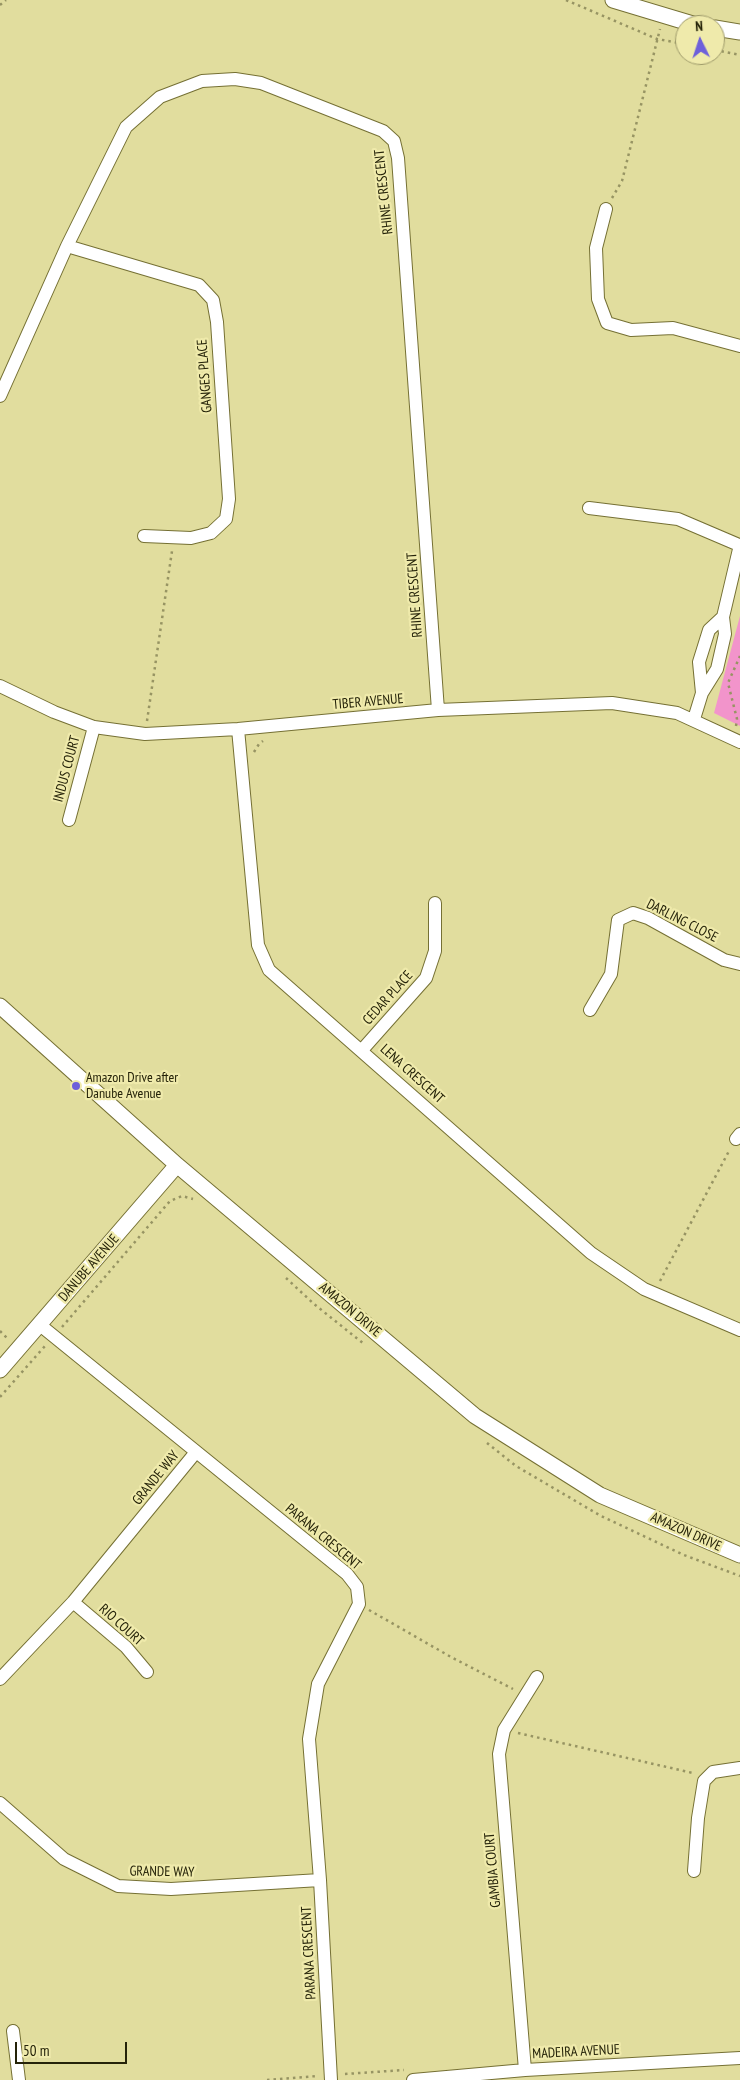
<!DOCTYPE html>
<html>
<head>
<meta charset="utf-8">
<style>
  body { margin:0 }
  #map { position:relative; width:740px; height:2080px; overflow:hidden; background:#e1dd9e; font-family:"PT Sans Narrow",sans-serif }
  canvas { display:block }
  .north { position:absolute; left:675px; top:15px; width:50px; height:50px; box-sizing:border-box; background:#efeaab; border:1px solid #9e9a6a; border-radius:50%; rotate:356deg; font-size:14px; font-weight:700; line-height:20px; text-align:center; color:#252309 }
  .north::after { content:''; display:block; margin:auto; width:18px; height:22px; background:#6e60da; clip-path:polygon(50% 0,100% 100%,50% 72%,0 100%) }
  .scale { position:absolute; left:15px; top:2042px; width:112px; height:22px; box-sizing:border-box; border:2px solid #252309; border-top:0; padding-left:6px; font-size:15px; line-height:18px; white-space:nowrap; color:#252309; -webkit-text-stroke:4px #efeaab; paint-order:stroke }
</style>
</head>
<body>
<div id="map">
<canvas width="740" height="2080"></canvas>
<div class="north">N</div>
<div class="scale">50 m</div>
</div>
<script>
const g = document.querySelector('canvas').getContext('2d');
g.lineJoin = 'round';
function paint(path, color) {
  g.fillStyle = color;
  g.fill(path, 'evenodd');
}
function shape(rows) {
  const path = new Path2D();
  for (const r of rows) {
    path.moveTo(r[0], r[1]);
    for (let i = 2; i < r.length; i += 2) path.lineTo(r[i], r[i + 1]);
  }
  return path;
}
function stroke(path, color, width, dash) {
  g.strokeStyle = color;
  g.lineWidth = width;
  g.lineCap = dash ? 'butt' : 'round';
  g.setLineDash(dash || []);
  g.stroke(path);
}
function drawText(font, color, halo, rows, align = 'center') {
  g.font = font + ' "PT Sans Narrow",sans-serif';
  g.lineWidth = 4.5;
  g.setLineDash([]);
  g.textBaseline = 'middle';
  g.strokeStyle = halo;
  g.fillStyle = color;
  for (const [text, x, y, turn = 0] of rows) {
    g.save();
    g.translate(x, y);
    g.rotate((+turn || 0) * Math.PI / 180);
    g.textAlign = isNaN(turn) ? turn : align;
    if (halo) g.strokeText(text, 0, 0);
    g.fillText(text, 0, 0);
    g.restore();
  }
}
paint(shape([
  [740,616,740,726,714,713]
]), '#f294cb');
const minor = shape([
  [606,209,596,248,598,299,607,323,631,330,673,328,740,346],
  [67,246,199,285,213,300,217,322,229,499,226,519,211,533,191,538,144,536],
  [0,396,67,246,126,127,160,97,202,81,235,79,261,83,383,131,394,141,398,158,438,710],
  [589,508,678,519,739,545],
  [0,686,54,712,94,727,145,734,238,729,438,710,612,703,677,713,740,742],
  [702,693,699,662,709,630,723,617],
  [694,719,702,693,717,669,725,634,723,617,740,545],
  [238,729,258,945,269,970,591,1253,644,1289,740,1330],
  [69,820,94,727],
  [590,1010,611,974,618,920,633,913,648,918,724,960,740,964],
  [362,1050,426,978,435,951,435,903],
  [736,1139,740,1134],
  [40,1325,347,1574,357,1587,359,1604,318,1684,309,1739,320,1880,331,2080],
  [73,1602,126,1647,147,1672],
  [0,1679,73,1602,196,1452],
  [0,1803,64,1859,118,1886,171,1889,320,1880],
  [694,1871,698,1818,704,1781,713,1772,740,1768],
  [13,2031,19,2080],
  [525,2070,499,1754,504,1730,537,1677],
  [413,2080,525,2070,740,2058]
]);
const tertiary = shape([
  [613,0,696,25],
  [715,28,740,32],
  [0,1006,177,1165,475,1416,600,1495,740,1555],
  [0,1370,177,1165]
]);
stroke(minor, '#757034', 14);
stroke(tertiary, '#757034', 17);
stroke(shape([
  [566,0,657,39,685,44],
  [0,5,6,0],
  [715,50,740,55],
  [612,198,622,181,660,29],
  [147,721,172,551],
  [736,726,737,719,728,683,740,656],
  [254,752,259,744,263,741],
  [286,1278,314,1304,364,1344],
  [660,1281,729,1151],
  [62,1327,170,1201,182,1196,193,1199],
  [0,1331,8,1339],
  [0,1397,45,1346],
  [487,1443,516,1466,601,1516,684,1555,740,1576],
  [369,1610,451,1657,513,1689],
  [518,1733,693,1773],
  [345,2074,404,2070],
  [267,2080,317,2076]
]), '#979463', 2.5, [2.5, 4]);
stroke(minor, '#fff', 12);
stroke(tertiary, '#fff', 15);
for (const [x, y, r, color] of [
  [76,1086,5,"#6e60da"]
]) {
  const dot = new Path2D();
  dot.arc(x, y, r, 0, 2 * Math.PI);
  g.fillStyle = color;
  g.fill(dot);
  stroke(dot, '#efeaab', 2);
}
drawText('14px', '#252309', '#efeaab', [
  ["RHINE CRESCENT",384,192,-96],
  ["GANGES PLACE",205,376,-94],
  ["RHINE CRESCENT",415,595,-94],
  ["TIBER AVENUE",368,702,-5],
  ["INDUS COURT",67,769,-75],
  ["DARLING CLOSE",682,921,27],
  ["CEDAR PLACE",388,998,-48],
  ["LENA CRESCENT",412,1074,42],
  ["DANUBE AVENUE",89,1268,-49],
  ["AMAZON DRIVE",350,1310,40],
  ["GRANDE WAY",156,1478,-51],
  ["AMAZON DRIVE",686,1532,24],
  ["PARANA CRESCENT",323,1537,40],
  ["RIO COURT",121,1625,42],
  ["GAMBIA COURT",493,1870,-95],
  ["GRANDE WAY",162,1872,1],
  ["PARANA CRESCENT",309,1953,-93],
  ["MADEIRA AVENUE",576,2052,-3]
]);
drawText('14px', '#252309', '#efeaab', [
  ["Amazon Drive after",86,1078],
  ["Danube Avenue",86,1094]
], 'left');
</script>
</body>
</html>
